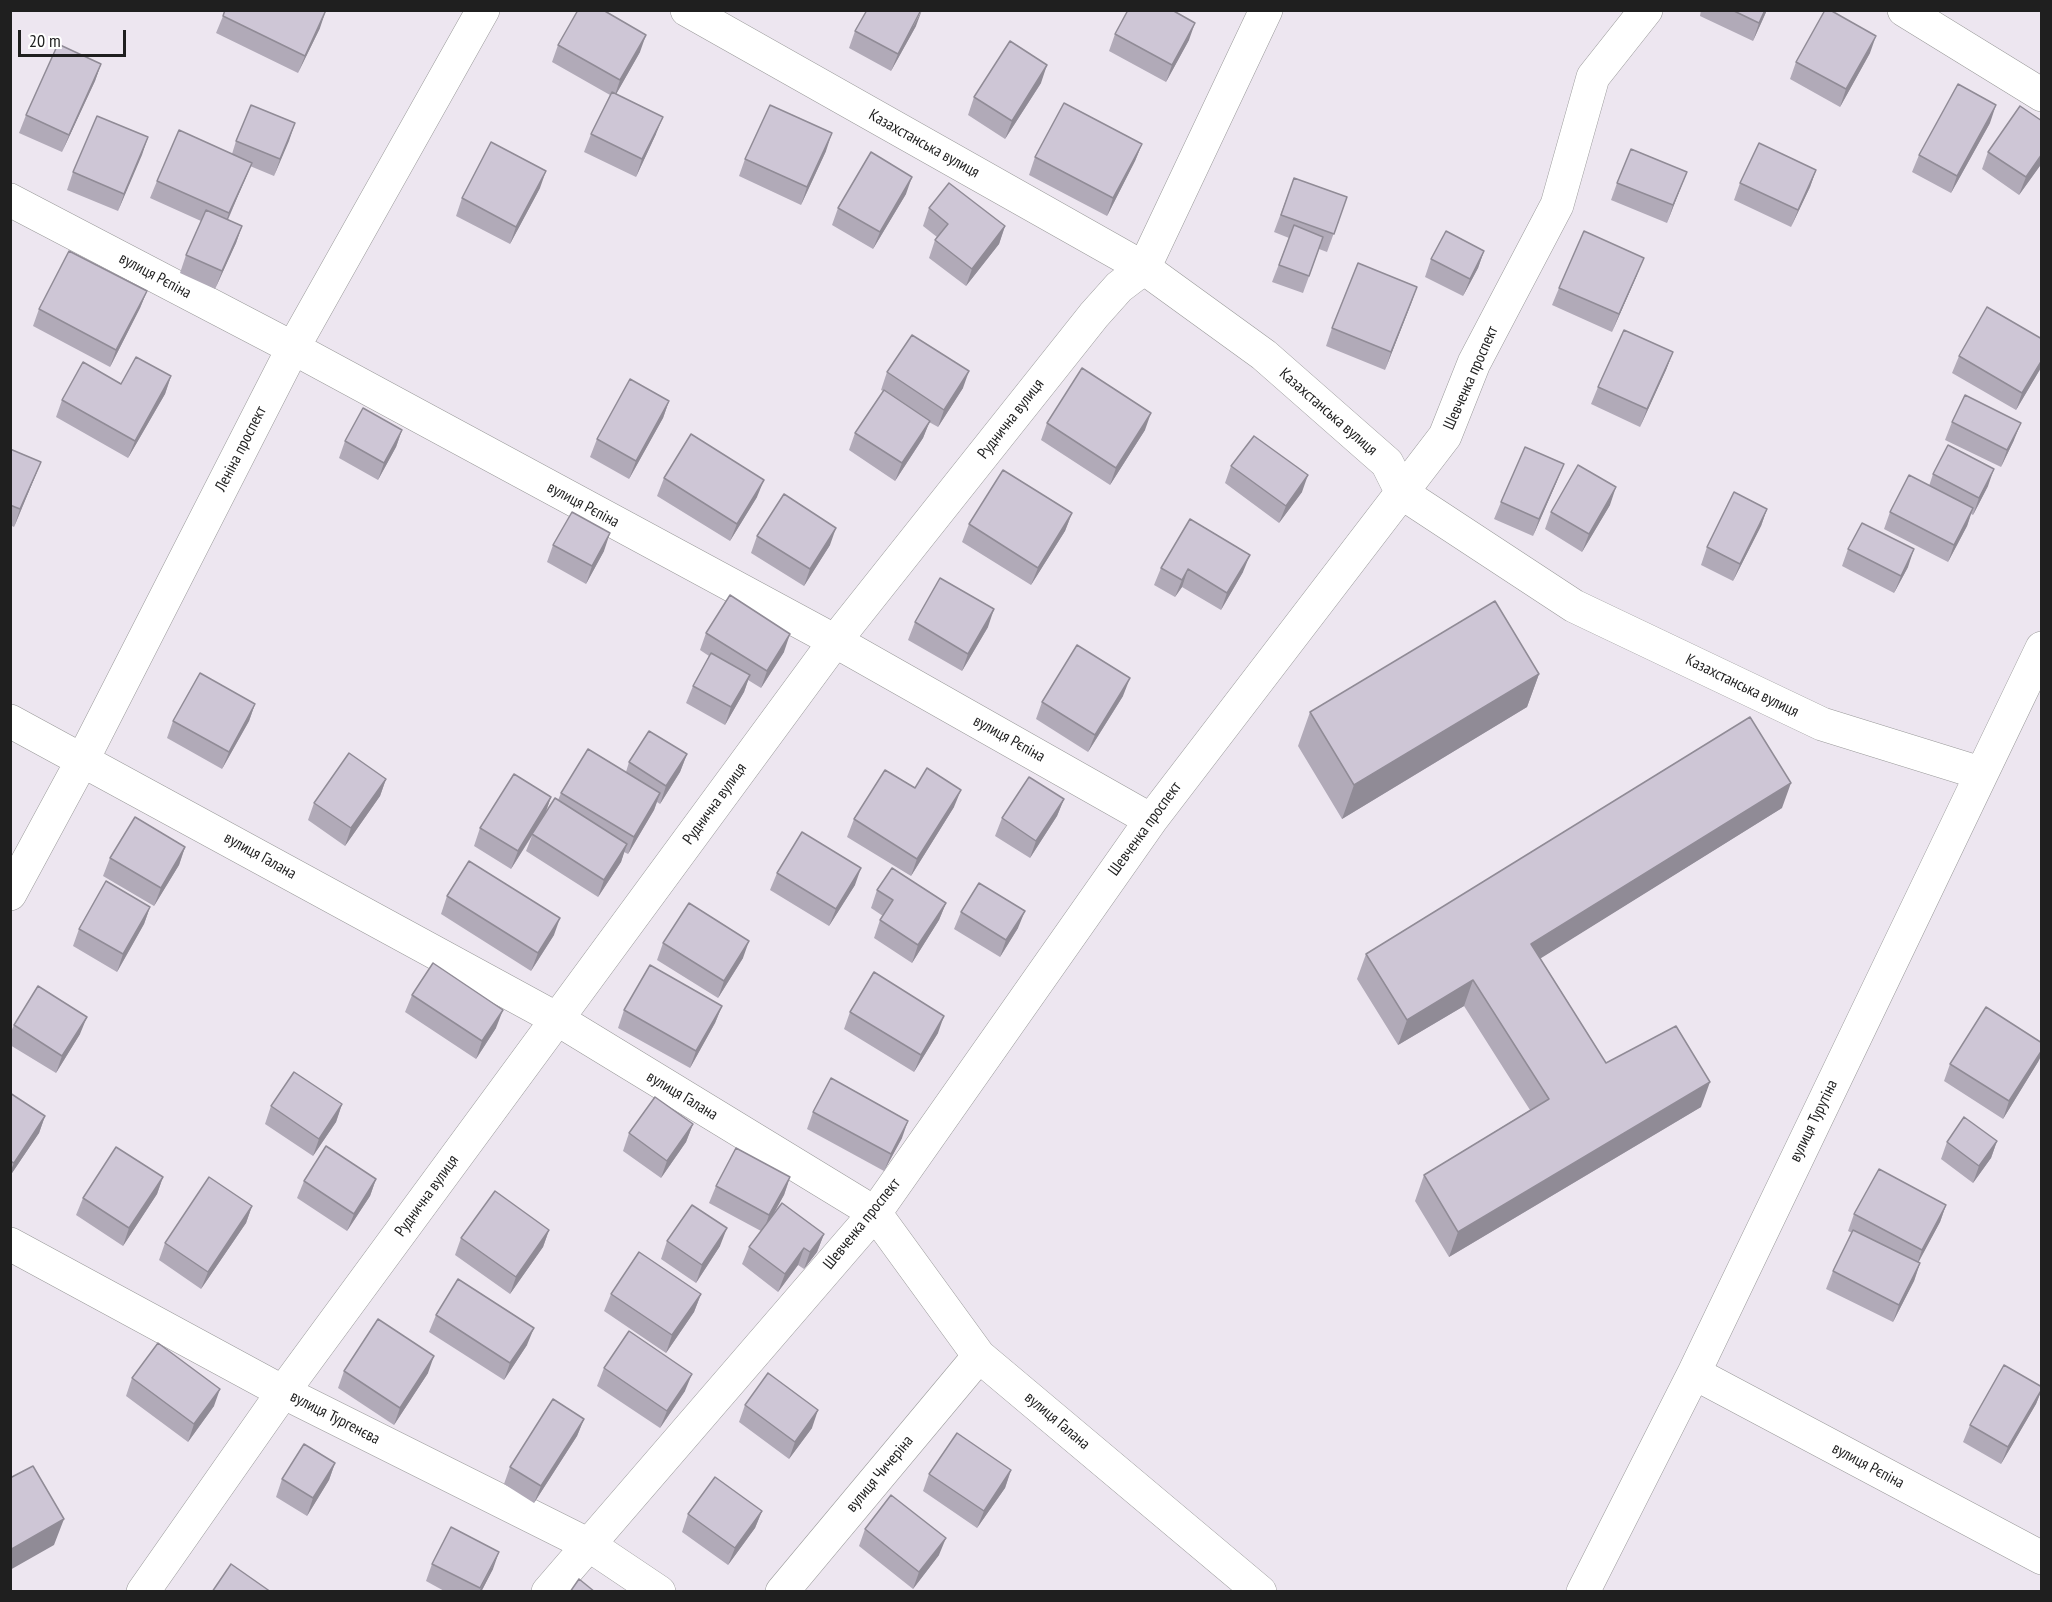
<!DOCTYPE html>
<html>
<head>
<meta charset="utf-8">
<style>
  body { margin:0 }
  #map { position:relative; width:2052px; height:1602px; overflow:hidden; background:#ede6f0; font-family:"PT Sans Narrow",sans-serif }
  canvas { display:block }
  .frame { position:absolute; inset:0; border:12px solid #1f1f1f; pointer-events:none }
  .scale { position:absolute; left:18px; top:30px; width:108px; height:27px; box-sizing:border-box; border:3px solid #1f1f1f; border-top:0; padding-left:8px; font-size:18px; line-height:21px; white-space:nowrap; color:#1f1f1f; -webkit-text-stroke:4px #fff; paint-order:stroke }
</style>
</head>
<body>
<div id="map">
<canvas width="2052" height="1602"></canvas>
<div class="frame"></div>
<div class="scale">20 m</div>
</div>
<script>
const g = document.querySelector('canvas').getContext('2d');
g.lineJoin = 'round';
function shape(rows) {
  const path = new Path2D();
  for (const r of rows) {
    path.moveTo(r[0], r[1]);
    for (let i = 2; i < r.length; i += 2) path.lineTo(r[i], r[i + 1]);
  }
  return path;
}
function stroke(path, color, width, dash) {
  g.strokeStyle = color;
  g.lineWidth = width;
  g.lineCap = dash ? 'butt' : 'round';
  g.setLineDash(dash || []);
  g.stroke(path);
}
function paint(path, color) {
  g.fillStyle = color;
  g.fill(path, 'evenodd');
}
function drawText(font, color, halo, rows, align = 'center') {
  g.font = font + ' "PT Sans Narrow",sans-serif';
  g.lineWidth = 5;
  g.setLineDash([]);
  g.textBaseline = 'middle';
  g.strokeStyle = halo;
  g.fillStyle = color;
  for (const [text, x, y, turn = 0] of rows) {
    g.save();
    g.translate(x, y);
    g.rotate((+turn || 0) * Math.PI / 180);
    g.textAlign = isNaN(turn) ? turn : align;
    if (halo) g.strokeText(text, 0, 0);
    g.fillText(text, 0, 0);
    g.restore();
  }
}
const minor = shape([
  [687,10,1144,268,1264,355,1387,463,1402,493,1574,606,1822,724,1980,773],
  [1904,10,2042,95],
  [10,200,293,348,835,641,1151,820],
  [10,721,557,1019,875,1213,979,1356,1260,1592],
  [10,894,83,759,293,348,483,10],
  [10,1244,283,1392,589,1545,659,1592],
  [1694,1373,2042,1558],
  [143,1592,283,1392,835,641,1094,315,1119,287,1144,268,1266,10],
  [548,1592,875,1213,1151,820,1445,436,1474,363,1557,205,1593,77,1646,10],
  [782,1592,979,1356],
  [1583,1592,1694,1373,2042,648]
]);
stroke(minor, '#999', 34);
stroke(minor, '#fff', 33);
paint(shape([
  [1701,10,1767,10,1753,41,1700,16],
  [223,16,320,28,298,73,216,33],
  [916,26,891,71,849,48,855,31],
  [1115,34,1189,40,1166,82,1109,51],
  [558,45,640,52,616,94,656,134,636,177,584,152,591,134,610,95,552,62],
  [1870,53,1840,107,1790,79,1796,62],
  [101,64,95,81,62,152,19,133,26,115],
  [1041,83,1005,139,968,115,974,97],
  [2042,121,2042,163,2019,195,1982,169,1988,152],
  [295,123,274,176,250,166,228,220,242,226,236,243,215,289,180,273,186,255,201,221,150,198,157,181,232,154,236,141],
  [1990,123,1951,193,1912,172,1919,155],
  [148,137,118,211,67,190,73,172],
  [1142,144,1135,161,1107,216,1029,175,1035,157],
  [826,151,801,205,739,176,745,159],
  [1816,170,1810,187,1791,227,1734,200,1740,183],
  [1687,172,1667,223,1611,200,1617,183],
  [1294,178,1347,197,1327,252,1319,249,1303,293,1272,282,1289,238,1274,232],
  [540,188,510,244,456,216,462,198],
  [906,194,873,249,832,225,838,208],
  [929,208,1005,226,999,244,966,286,929,258,935,240,937,237,923,226],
  [1484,251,1478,268,1463,296,1425,277,1431,259],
  [1637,275,1612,332,1552,305,1559,288],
  [1417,287,1385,370,1326,346,1332,328],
  [147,291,140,308,110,367,33,326,39,309],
  [1673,352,1666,370,1640,427,1591,404,1598,387],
  [1959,356,2042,366,2016,410,1952,373],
  [887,372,963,388,938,427,929,422,923,438,895,481,849,450,855,433,883,391,881,390],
  [171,376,165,394,128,458,56,417,62,400,121,384],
  [669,401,663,418,629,479,590,457,597,439],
  [1952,422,2014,440,2001,467,1945,440],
  [1047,423,1145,430,1110,485,1041,440],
  [402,430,396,447,378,480,339,458,345,441],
  [10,449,41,462,14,527,10,525],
  [1231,466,1302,492,1279,523,1225,483],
  [1933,474,1988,486,1973,515,1971,514,1967,526,1948,562,1884,529,1890,512,1929,486],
  [664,478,757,497,730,541,657,496],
  [1557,481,1533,536,1494,519,1501,502],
  [1610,505,1582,552,1545,529,1551,512],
  [1767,509,1761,526,1733,581,1701,565,1707,547],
  [1072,513,1065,531,1031,585,962,542,969,524],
  [757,536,830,545,804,586,751,553],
  [553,545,604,551,586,584,547,562],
  [1848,549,1908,567,1894,593,1842,566],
  [1161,568,1243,572,1221,610,1182,587,1175,597,1154,585],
  [915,622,988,627,962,671,908,640],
  [706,633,784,652,761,688,748,680,744,692,725,725,686,703,693,686,709,656,700,650],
  [1539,674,1527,707,1342,819,1298,746,1310,712],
  [1123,696,1088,752,1036,719,1042,702],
  [255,704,249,721,222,769,167,738,173,721],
  [687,754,680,772,660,804,657,802,654,810,628,854,624,852,621,862,598,897,526,851,532,836,511,869,474,846,480,828,551,797,545,814,558,800,561,793,626,772,629,762],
  [386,779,380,796,345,846,308,820,314,803],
  [915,788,954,807,911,876,847,837,854,819],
  [1064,799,1057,816,1030,858,995,836,1002,818],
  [1782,808,1540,958,1606,1063,1701,1107,1449,1257,1415,1201,1424,1175,1530,1110,1464,1006,1398,1045,1357,979,1366,954],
  [185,847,179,865,154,906,103,876,110,858],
  [777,873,855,885,829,926,770,890],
  [877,890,946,903,939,920,912,963,874,938,880,920,883,916,871,908],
  [447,896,554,935,531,971,441,914],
  [150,907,144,924,117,972,73,946,79,929],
  [961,912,1018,928,1000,957,954,929],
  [663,943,743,958,718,998,657,960],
  [412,995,496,1028,476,1059,405,1012],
  [722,1006,715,1023,690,1068,618,1028,624,1010],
  [850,1012,938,1033,914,1072,844,1029],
  [14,1025,80,1034,56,1073,10,1045,10,1034],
  [2042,1043,2042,1054,2038,1062,2003,1119,1944,1081,1950,1064],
  [10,1093,45,1116,39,1133,10,1176],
  [342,1104,336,1122,313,1156,265,1124,271,1106],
  [813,1112,902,1138,884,1171,807,1129],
  [693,1124,686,1142,661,1178,623,1151,629,1133],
  [1997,1141,1991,1158,1973,1183,1941,1159,1947,1142],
  [163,1177,157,1194,123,1246,76,1215,83,1198],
  [790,1177,784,1195,771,1217,824,1234,817,1252,804,1269,798,1265,778,1292,742,1264,749,1247,761,1231,709,1203,716,1186],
  [376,1179,370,1196,347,1231,297,1198,304,1181],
  [1946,1205,1940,1222,1918,1262,1920,1263,1914,1281,1893,1322,1826,1289,1833,1271,1852,1233,1848,1231,1854,1214],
  [252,1206,246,1223,201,1289,159,1260,165,1243],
  [549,1230,543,1247,510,1294,455,1255,461,1238],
  [667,1241,720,1246,696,1283,661,1259],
  [611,1294,701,1294,694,1312,666,1353,604,1311],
  [436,1315,527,1345,504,1380,429,1332],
  [604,1368,685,1391,660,1428,597,1386],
  [344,1371,428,1373,394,1425,338,1388],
  [132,1378,214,1406,188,1442,126,1396],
  [2042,1389,2036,1404,2001,1464,1963,1442,1970,1425],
  [745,1405,812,1428,789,1459,739,1422],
  [584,1419,577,1436,534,1503,504,1484,510,1467],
  [335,1463,329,1480,307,1516,276,1497,282,1479],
  [1011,1470,1005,1488,977,1528,923,1491,929,1474],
  [762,1511,755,1528,728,1565,682,1532,688,1514],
  [865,1529,939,1555,913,1589,859,1546],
  [432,1564,493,1569,481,1592,446,1592,426,1581]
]), '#b1aab8');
paint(shape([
  [326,10,320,28,298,73,305,56],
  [922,10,916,26,891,71,898,54],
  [1765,10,1767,10,1753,41,1759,23],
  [1195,23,1189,40,1166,82,1172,65],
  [646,35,640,52,614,98,620,80],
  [1876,36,1870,53,1840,107,1846,89],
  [101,64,95,81,62,152,69,135],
  [1047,65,1041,83,1005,139,1012,121],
  [1996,105,1990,123,1951,193,1957,176],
  [663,117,656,134,636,177,642,159],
  [295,123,289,141,274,176,280,159],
  [832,133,826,151,801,205,807,187],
  [148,137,142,155,118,211,124,194],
  [1142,144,1135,161,1107,216,1113,198],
  [2042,154,2042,163,2019,195,2026,177],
  [252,163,245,180,223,230,229,213],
  [1816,170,1810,187,1791,227,1798,210],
  [546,171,540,188,510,244,516,227],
  [1687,172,1680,189,1667,223,1673,205],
  [912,177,906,194,873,249,880,232],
  [242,226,236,243,215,289,222,271],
  [1005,226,999,244,966,286,972,269],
  [1484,251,1478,268,1463,296,1470,279],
  [1644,258,1637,275,1612,332,1619,314],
  [1417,287,1411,304,1385,370,1391,352],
  [147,291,140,308,110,367,116,350],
  [1673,352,1666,370,1640,427,1647,409],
  [2042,360,2042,366,2016,410,2022,393],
  [969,371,963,388,938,427,944,410],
  [171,376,165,394,128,458,135,441],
  [669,401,663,418,629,479,636,461],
  [1151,413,1145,430,1110,485,1116,468],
  [930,421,923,438,895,481,902,463],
  [2021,423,2014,440,2001,467,2007,450],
  [402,430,396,447,378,480,384,463],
  [41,462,34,479,14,527,20,509],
  [1564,464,1557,481,1533,536,1539,519],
  [1994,469,1988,486,1973,515,1979,498],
  [1308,475,1302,492,1279,523,1286,506],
  [764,480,757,497,730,541,737,524],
  [1616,487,1610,505,1582,552,1589,534],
  [1973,508,1967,526,1948,562,1954,545],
  [1767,509,1761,526,1733,581,1740,564],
  [1072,513,1065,531,1031,585,1038,568],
  [836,528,830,545,804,586,810,569],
  [610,533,604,551,586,584,592,566],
  [1914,549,1908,567,1894,593,1901,576],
  [1250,555,1243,572,1221,610,1227,593],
  [1188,569,1182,587,1175,597,1182,580],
  [994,609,988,627,962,671,968,654],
  [790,634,784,652,761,688,767,671],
  [1539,674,1527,707,1342,819,1354,785],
  [750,675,744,692,725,725,731,707],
  [1130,678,1123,696,1088,752,1095,735],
  [255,704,249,721,222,769,229,752],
  [687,754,680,772,660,804,666,786],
  [386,779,380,796,345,846,351,828],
  [1791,783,1782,808,1522,970,1531,944],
  [961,790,954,807,911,876,917,859],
  [660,793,654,810,628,854,634,837],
  [551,797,545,814,511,869,518,851],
  [1064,799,1057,816,1030,858,1036,841],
  [627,844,621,862,598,897,604,880],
  [185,847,179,865,154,906,161,888],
  [861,868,855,885,829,926,836,909],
  [946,903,939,920,912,963,918,945],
  [150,907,144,924,117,972,123,954],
  [1025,911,1018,928,1000,957,1006,940],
  [560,918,554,935,531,971,538,953],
  [749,941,743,958,718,998,724,981],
  [1473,980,1464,1006,1398,1045,1407,1020],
  [722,1006,715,1023,690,1068,696,1051],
  [503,1010,496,1028,476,1059,482,1041],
  [944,1016,938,1033,914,1072,921,1055],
  [87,1017,80,1034,56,1073,62,1056],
  [2042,1050,2042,1054,2038,1062,2003,1119,2009,1101],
  [1710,1082,1701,1107,1449,1257,1458,1232],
  [342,1104,336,1122,313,1156,319,1139],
  [45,1116,39,1133,10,1176,10,1172,14,1163],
  [908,1121,902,1138,884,1171,891,1154],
  [693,1124,686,1142,661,1178,667,1161],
  [1997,1141,1991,1158,1973,1183,1979,1166],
  [163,1177,157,1194,123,1246,129,1228],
  [790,1177,784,1195,763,1233,769,1215],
  [376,1179,370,1196,347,1231,354,1214],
  [1946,1205,1940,1222,1916,1267,1922,1250],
  [252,1206,246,1223,201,1289,208,1272],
  [727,1228,720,1246,696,1283,702,1265],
  [549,1230,543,1247,510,1294,516,1277],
  [824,1234,817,1252,804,1269,810,1252],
  [804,1248,798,1265,778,1292,785,1274],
  [1920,1263,1914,1281,1893,1322,1899,1305],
  [701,1294,694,1312,666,1353,672,1335],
  [534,1328,527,1345,504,1380,510,1363],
  [434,1356,428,1373,394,1425,400,1408],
  [692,1374,685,1391,660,1428,667,1411],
  [220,1389,214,1406,188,1442,194,1424],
  [2042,1389,2036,1404,2001,1464,2008,1447],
  [818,1410,812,1428,789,1459,795,1442],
  [584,1419,577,1436,534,1503,541,1486],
  [335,1463,329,1480,307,1516,313,1498],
  [1011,1470,1005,1488,977,1528,984,1511],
  [762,1511,755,1528,728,1565,735,1548],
  [64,1519,54,1545,10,1570,10,1550],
  [946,1538,939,1555,913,1589,919,1572],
  [499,1552,493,1569,481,1592,479,1592]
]), '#908b96');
const building = shape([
  [225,10,326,10,305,56,223,16,225,10],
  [578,10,603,10,646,35,620,80,558,45,578,10],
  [867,10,921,10,898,54,855,31,867,10],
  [1128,10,1172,10,1195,23,1172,65,1115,34,1128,10],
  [1732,10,1765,10,1759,23,1732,10],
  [1825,10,1830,10,1876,36,1846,89,1796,62,1825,10],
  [1010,41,1047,65,1012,121,974,97,1010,41],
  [58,44,101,64,69,135,26,115,58,44],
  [1958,84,1996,105,1957,176,1919,155,1958,84],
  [612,92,663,117,642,159,591,134,612,92],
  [1064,103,1142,144,1113,198,1035,157,1064,103],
  [251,105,295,123,280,159,236,141,251,105],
  [770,105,832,133,807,187,745,159,770,105],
  [2020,106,2042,121,2042,154,2026,177,1988,152,2020,106],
  [97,116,148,137,124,194,73,172,97,116],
  [179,130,252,163,229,213,157,181,179,130],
  [491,142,546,171,516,227,462,198,491,142],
  [1759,143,1816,170,1798,210,1740,183,1759,143],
  [1631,149,1687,172,1673,205,1617,183,1631,149],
  [871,152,912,177,880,232,838,208,871,152],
  [1294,178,1347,197,1334,234,1281,215,1294,178],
  [949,183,1005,226,972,269,935,240,948,224,929,208,949,183],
  [206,210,242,226,222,271,186,255,206,210],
  [1294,225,1323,237,1309,276,1279,265,1294,225],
  [1446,231,1484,251,1470,279,1431,259,1446,231],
  [1584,231,1644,258,1619,314,1559,288,1584,231],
  [69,251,147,291,116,350,39,309,69,251],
  [1358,263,1417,287,1391,352,1332,328,1358,263],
  [1987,307,2042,339,2042,360,2022,393,1959,356,1987,307],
  [1624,330,1673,352,1647,409,1598,387,1624,330],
  [912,335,969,371,944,410,887,372,912,335],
  [136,357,171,376,135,441,62,400,83,362,121,384,136,357],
  [1082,368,1151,413,1116,468,1047,423,1082,368],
  [630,379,669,401,636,461,597,439,630,379],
  [884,390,930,421,902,463,855,433,884,390],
  [1965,395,2021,423,2007,450,1952,422,1965,395],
  [363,408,402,430,384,463,345,441,363,408],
  [691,434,764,480,737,524,664,478,691,434],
  [1254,436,1308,475,1286,506,1231,466,1254,436],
  [1948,445,1994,469,1979,498,1933,474,1948,445],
  [1525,447,1564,464,1539,519,1501,502,1525,447],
  [10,449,41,462,20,509,10,505,10,449],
  [1578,465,1616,487,1589,534,1551,512,1578,465],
  [1003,470,1072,513,1038,568,969,524,1003,470],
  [1909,475,1973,508,1954,545,1890,512,1909,475],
  [1734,492,1767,509,1740,564,1707,547,1734,492],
  [784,494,836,528,810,569,757,536,784,494],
  [572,512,610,533,592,566,553,545,572,512],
  [1190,519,1250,555,1227,593,1188,569,1182,580,1161,568,1190,519],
  [1862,523,1914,549,1901,576,1848,549,1862,523],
  [940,578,994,609,968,654,915,622,940,578],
  [730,595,790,634,767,671,706,633,730,595],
  [1495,601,1539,674,1354,785,1310,712,1495,601],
  [1077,645,1130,678,1095,735,1042,702,1077,645],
  [711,653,750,675,731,707,693,686,711,653],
  [200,673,255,704,229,752,173,721,200,673],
  [1750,717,1791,783,1531,944,1606,1063,1676,1026,1710,1082,1458,1232,1424,1175,1549,1099,1473,980,1407,1020,1366,954,1750,717],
  [649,731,687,754,666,786,629,762,649,731],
  [588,749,660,793,634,837,561,793,588,749],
  [349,753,386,779,351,828,314,803,349,753],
  [927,768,961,790,917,859,854,819,885,770,915,788,927,768],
  [514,774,551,797,518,851,480,828,514,774],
  [1029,777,1064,799,1036,841,1002,818,1029,777],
  [555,798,627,844,604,880,532,834,555,798],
  [135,817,185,847,161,888,110,858,135,817],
  [802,832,861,868,836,909,777,873,802,832],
  [469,861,560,918,538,953,447,896,469,861],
  [892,868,946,903,918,945,880,920,893,900,877,890,892,868],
  [106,881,150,907,123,954,79,929,106,881],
  [979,883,1025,911,1006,940,961,912,979,883],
  [689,903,749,941,724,981,663,943,689,903],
  [433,963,503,1010,482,1041,412,995,433,963],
  [650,965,722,1006,696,1051,624,1010,650,965],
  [874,972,944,1016,921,1055,850,1012,874,972],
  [38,986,87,1017,62,1056,14,1025,38,986],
  [1986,1007,2042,1043,2042,1050,2009,1101,1950,1064,1986,1007],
  [294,1072,342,1104,319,1139,271,1106,294,1072],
  [831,1078,908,1121,891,1154,813,1112,831,1078],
  [10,1093,45,1116,14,1163,10,1161,10,1093],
  [655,1097,693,1124,667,1161,629,1133,655,1097],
  [1964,1117,1997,1141,1979,1166,1947,1142,1964,1117],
  [326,1146,376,1179,354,1214,304,1181,326,1146],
  [116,1147,163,1177,129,1228,83,1198,116,1147],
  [736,1148,790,1177,769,1215,716,1186,736,1148],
  [1879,1169,1946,1205,1922,1250,1854,1214,1879,1169],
  [209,1177,252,1206,208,1272,165,1243,209,1177],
  [495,1191,549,1230,516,1277,461,1238,495,1191],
  [782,1203,824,1234,810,1252,804,1248,785,1274,749,1247,782,1203],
  [692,1205,727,1228,702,1265,667,1241,692,1205],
  [1853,1230,1920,1263,1899,1305,1833,1271,1853,1230],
  [639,1252,701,1294,672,1335,611,1294,639,1252],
  [458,1279,534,1328,510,1363,436,1315,458,1279],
  [378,1319,434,1356,400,1408,344,1371,378,1319],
  [629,1331,692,1374,667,1411,604,1368,629,1331],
  [158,1343,220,1389,194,1424,132,1378,158,1343],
  [2004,1365,2042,1387,2042,1389,2008,1447,1970,1425,2004,1365],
  [768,1373,818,1410,795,1442,745,1405,768,1373],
  [553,1399,584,1419,541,1486,510,1467,553,1399],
  [957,1433,1011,1470,984,1511,929,1474,957,1433],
  [304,1444,335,1463,313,1498,282,1479,304,1444],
  [33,1466,64,1519,10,1550,10,1478,33,1466],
  [715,1477,762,1511,735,1548,688,1514,715,1477],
  [891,1495,946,1538,919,1572,865,1529,891,1495],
  [451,1527,499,1552,480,1588,432,1564,451,1527],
  [231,1564,271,1592,212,1592,231,1564],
  [579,1579,595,1592,570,1592,579,1579]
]);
paint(building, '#cec6d6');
stroke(building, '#908b96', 1.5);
drawText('16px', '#1f1f1f', '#fff', [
  ["Казахстанська вулиця",924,144,29],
  ["вулиця Рєпіна",155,276,28],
  ["Шевченка проспект",1471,378,-66],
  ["Казахстанська вулиця",1328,412,41],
  ["Руднична вулиця",1011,419,-52],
  ["Леніна проспект",241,449,-63],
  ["вулиця Рєпіна",583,505,28],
  ["Казахстанська вулиця",1742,686,26],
  ["вулиця Рєпіна",1009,739,29],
  ["Руднична вулиця",715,804,-54],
  ["Шевченка проспект",1145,829,-54],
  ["вулиця Галана",260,856,29],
  ["вулиця Галана",682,1096,31],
  ["вулиця Турутіна",1814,1121,-64],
  ["Руднична вулиця",427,1196,-54],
  ["Шевченка проспект",862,1224,-51],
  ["вулиця Тургенєва",335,1418,27],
  ["вулиця Галана",1057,1421,40],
  ["вулиця Рєпіна",1868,1466,28],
  ["вулиця Чичеріна",880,1474,-50]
]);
</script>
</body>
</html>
